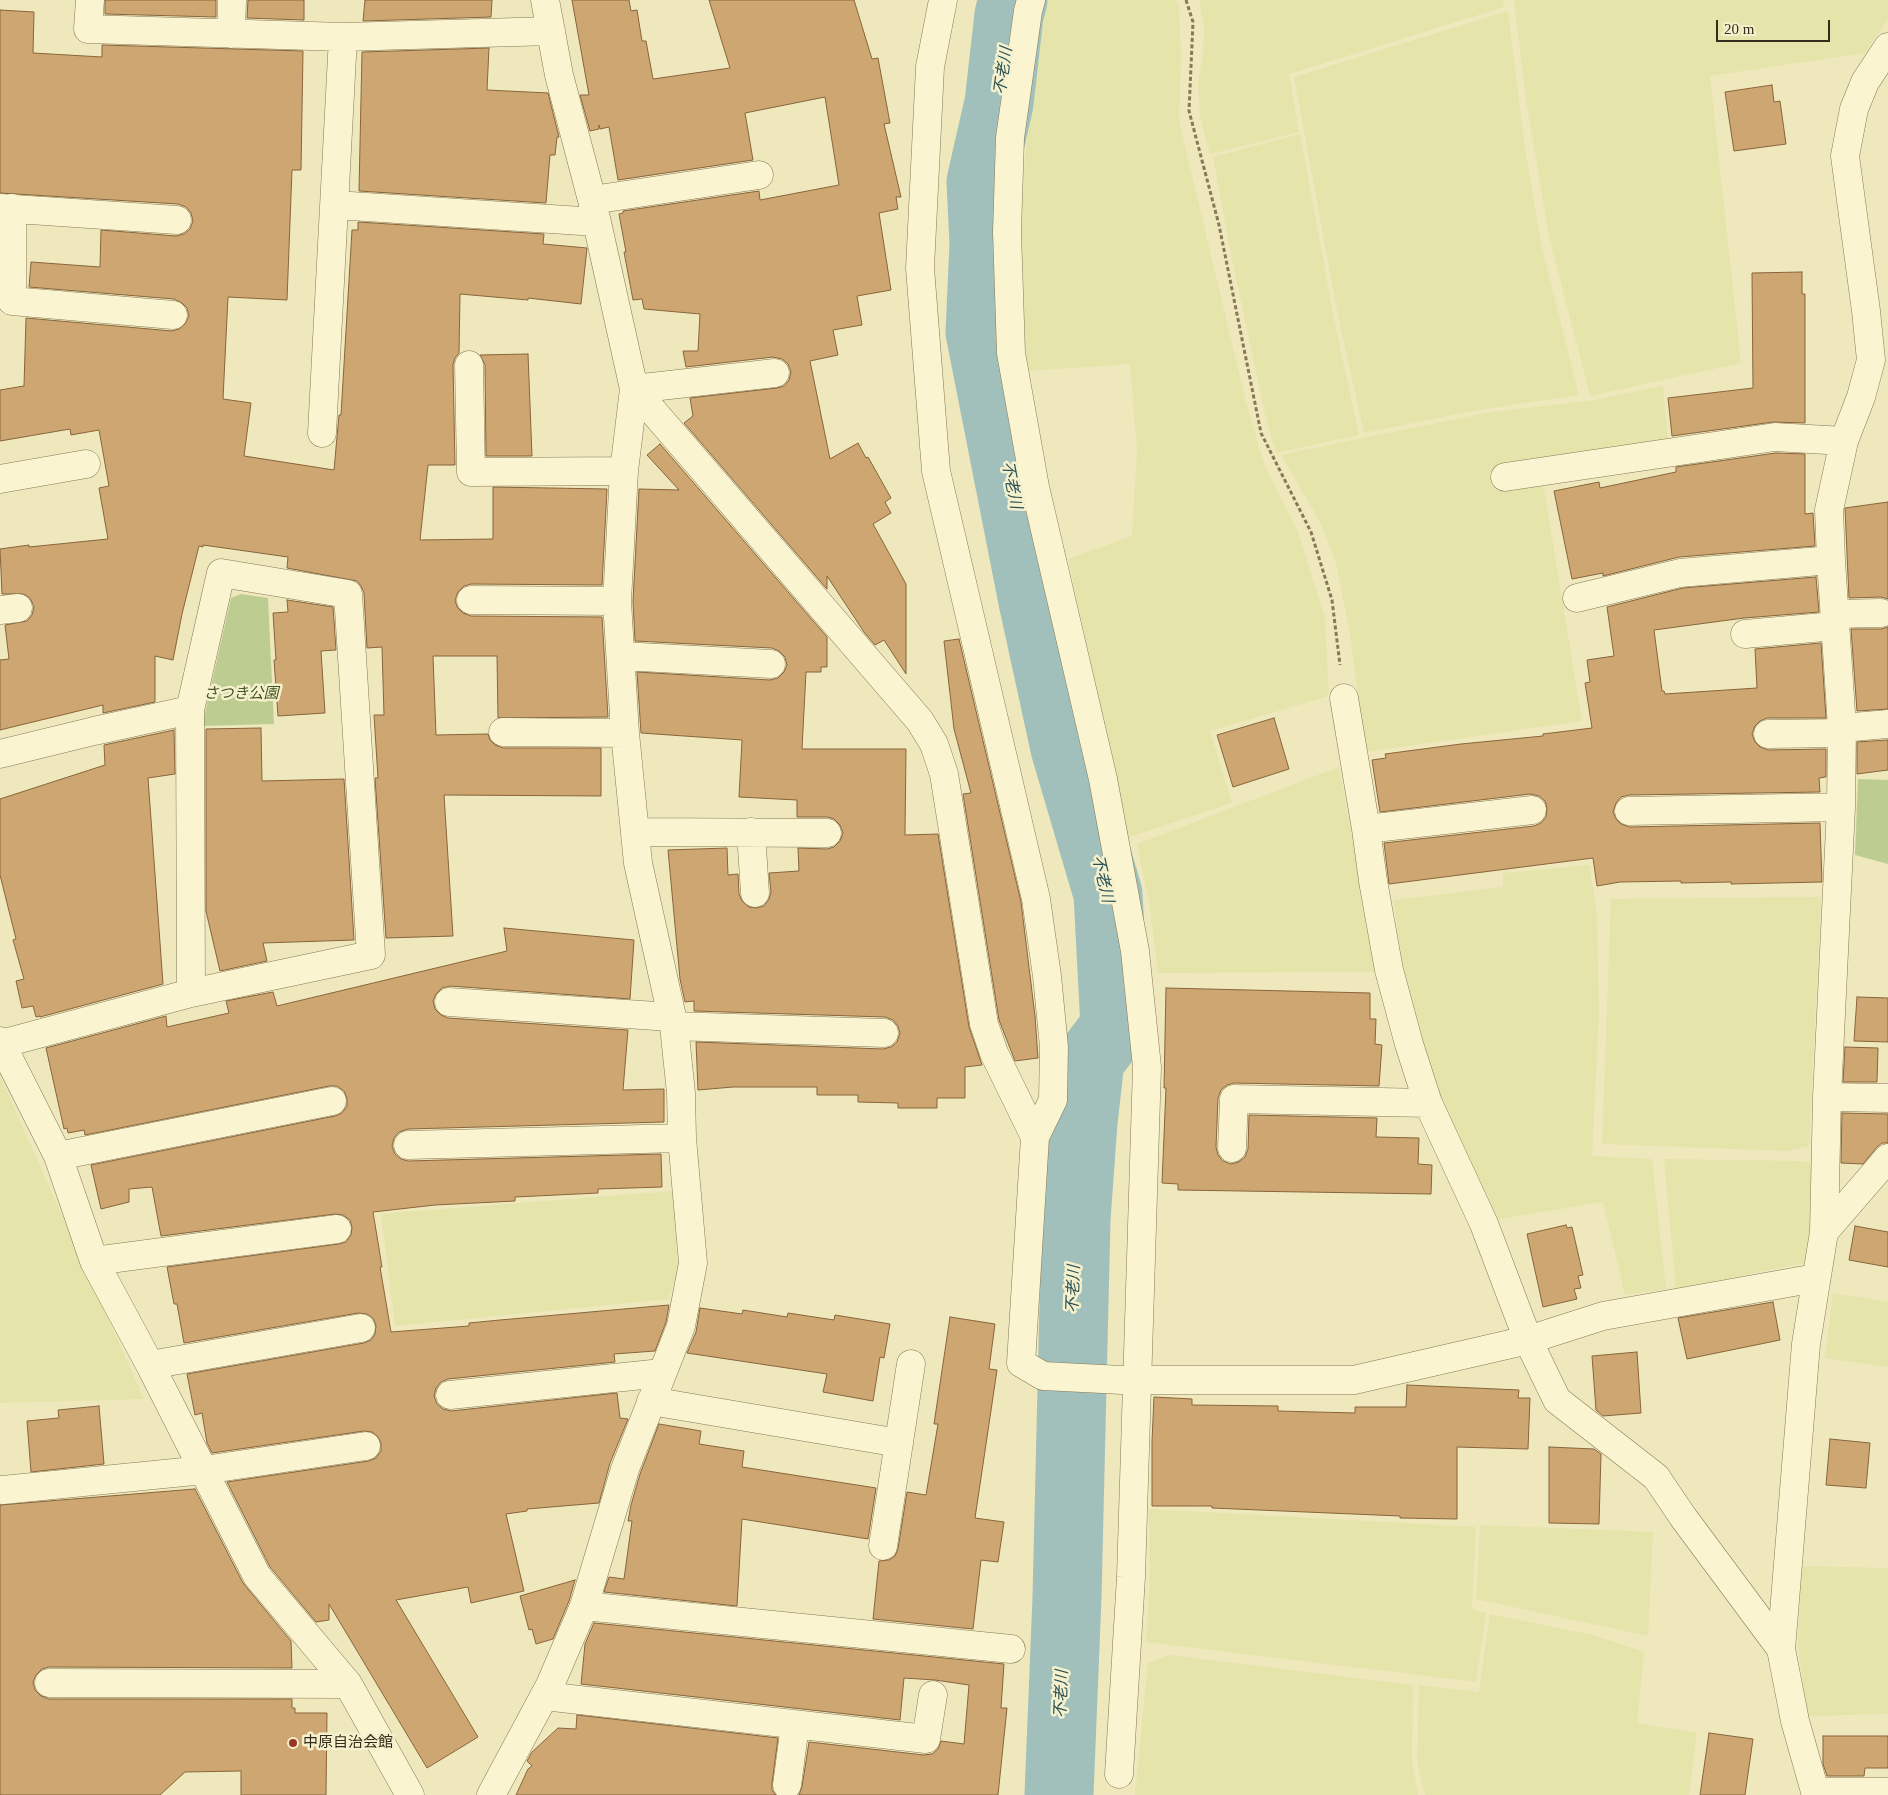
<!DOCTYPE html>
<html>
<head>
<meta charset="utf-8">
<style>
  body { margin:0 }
  #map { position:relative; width:1888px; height:1795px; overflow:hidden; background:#efe8bd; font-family:"Times New Roman",serif }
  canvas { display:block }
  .scale { position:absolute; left:1716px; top:20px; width:114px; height:22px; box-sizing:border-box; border:2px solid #362c1b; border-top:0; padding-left:6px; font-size:15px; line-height:18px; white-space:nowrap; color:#362c1b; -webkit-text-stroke:4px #f6f1cd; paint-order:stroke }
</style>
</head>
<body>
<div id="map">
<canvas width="1888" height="1795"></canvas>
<div class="scale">20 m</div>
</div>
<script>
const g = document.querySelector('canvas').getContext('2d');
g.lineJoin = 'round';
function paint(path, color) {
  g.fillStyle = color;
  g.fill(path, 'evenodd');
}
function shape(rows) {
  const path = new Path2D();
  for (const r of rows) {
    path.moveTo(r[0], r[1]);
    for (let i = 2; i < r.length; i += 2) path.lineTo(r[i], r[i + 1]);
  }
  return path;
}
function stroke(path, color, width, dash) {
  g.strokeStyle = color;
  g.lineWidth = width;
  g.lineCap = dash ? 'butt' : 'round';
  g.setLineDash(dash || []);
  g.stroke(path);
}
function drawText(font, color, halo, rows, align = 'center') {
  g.font = font + ' "Times New Roman","Noto Sans JP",serif';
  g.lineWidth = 5;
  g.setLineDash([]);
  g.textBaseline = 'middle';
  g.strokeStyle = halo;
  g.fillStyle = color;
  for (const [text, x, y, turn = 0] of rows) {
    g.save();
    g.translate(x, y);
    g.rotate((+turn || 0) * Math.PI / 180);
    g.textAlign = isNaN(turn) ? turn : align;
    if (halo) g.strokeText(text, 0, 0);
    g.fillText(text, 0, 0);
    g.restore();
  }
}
paint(shape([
  [1048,0,1176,0,1179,9,1181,54,1179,121,1246,402,1265,467,1297,529,1325,618,1329,696,1210,731,1232,803,1126,838,1107,737,1068,559,1132,536,1137,450,1130,364,1027,371,1020,287,1022,192,1034,56],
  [1199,0,1503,0,1504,7,1289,74,1299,132,1210,154,1200,117,1198,82,1203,55,1204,27],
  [1514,0,1888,0,1888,18,1865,53,1710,76,1741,363,1590,396,1549,236,1526,100],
  [1508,11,1525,148,1541,244,1579,395,1473,411,1364,433,1338,316,1294,77],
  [1300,134,1335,324,1359,435,1276,453,1265,414,1231,254,1213,157],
  [1663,386,1668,443,1540,464,1582,721,1365,752,1350,633,1336,563,1319,520,1281,455,1486,413,1594,400],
  [1339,767,1377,972,1158,973,1149,902,1137,844],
  [1589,865,1597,914,1599,1015,1592,1156,1652,1159,1666,1289,1625,1295,1603,1202,1494,1220,1443,1109,1426,1059,1405,981,1393,900,1503,887,1503,873],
  [1821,897,1809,1146,1787,1151,1602,1144,1611,899],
  [0,1076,144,1399,0,1403],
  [1664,1159,1802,1161,1813,1164,1808,1262,1676,1289],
  [673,1191,678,1272,668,1299,395,1326,381,1214],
  [1833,1293,1888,1302,1888,1367,1825,1358],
  [1149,1509,1476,1527,1472,1609,1486,1613,1476,1682,1146,1642,1150,1575],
  [1480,1525,1653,1532,1648,1636,1476,1599],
  [1801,1566,1888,1568,1888,1714,1807,1716,1798,1645],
  [1490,1614,1593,1635,1644,1652,1637,1723,1697,1733,1689,1795,1425,1795,1417,1762,1419,1685,1479,1692],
  [1169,1655,1413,1685,1412,1762,1418,1795,1135,1795,1148,1663]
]), '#e5e4aa');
paint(shape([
  [241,594,268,598,274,724,202,726,231,598],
  [1858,779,1888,780,1888,864,1855,855]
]), '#bdcd91');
stroke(shape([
  [1013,0,1009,15,999,103,981,182,984,244,980,332,1033,601,1065,748,1108,894,1115,1027,1090,1060,1083,1122,1076,1219,1067,1597,1059,1795]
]), '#a1c0bc', 69);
const building = shape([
  [105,0,216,0,216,17,105,14,105,0],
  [248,0,304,0,304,20,247,18,248,0],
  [365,0,492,0,491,17,363,21,365,0],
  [572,0,629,0,631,11,637,10,642,41,646,41,653,79,730,68,709,0,854,0,872,59,878,58,890,123,884,124,901,197,896,197,898,209,879,213,891,290,857,296,862,325,833,330,838,355,810,361,830,459,858,443,866,458,868,457,891,498,885,502,891,513,873,524,906,584,906,674,884,640,875,645,864,632,827,576,827,589,684,423,693,416,690,398,777,388,784,386,789,380,791,372,788,364,782,359,773,357,686,367,683,351,698,351,700,314,644,309,642,299,633,300,624,252,626,252,619,214,623,213,623,211,759,191,760,200,839,185,825,97,745,113,753,160,618,180,609,127,600,129,599,125,599,129,590,131,580,95,589,95,572,0],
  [0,10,34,12,33,53,102,57,102,45,303,51,301,170,292,170,287,300,228,297,223,399,251,403,244,456,334,470,339,415,341,415,352,230,358,230,358,222,544,234,543,244,587,248,581,304,528,298,528,300,460,294,459,353,455,358,453,365,455,465,428,465,420,540,493,539,493,487,607,489,602,585,471,584,464,586,458,592,455,600,457,607,463,613,471,616,602,617,608,717,498,718,497,656,433,656,436,735,488,734,490,740,495,745,503,748,601,748,601,796,444,795,453,936,386,938,375,778,378,778,374,715,384,715,382,647,367,648,364,593,361,586,357,581,287,568,288,557,203,545,203,547,199,546,182,614,173,660,155,656,155,702,103,713,103,705,0,730,0,660,9,659,5,625,27,621,32,615,34,607,30,598,24,594,2,594,0,549,29,545,29,547,108,539,99,488,109,486,99,430,71,435,70,429,0,441,0,390,24,386,26,318,172,331,179,329,185,324,189,316,187,308,182,303,174,299,29,287,31,262,100,267,101,230,176,236,184,234,190,229,193,221,191,213,186,207,178,204,0,193,0,10],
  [489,48,487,90,548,93,559,137,557,137,555,155,550,155,546,203,359,191,362,52,489,48],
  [1772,85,1774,102,1780,101,1786,144,1734,151,1725,92,1772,85],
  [1802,272,1802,294,1805,294,1805,423,1773,422,1672,436,1668,398,1753,388,1752,273,1802,272],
  [528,354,532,456,486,456,485,365,480,355,528,354],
  [660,444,827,637,827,667,821,667,821,672,806,672,802,749,906,749,905,835,938,834,969,1027,982,1065,965,1067,965,1098,937,1098,937,1108,898,1108,898,1103,858,1102,858,1095,817,1095,817,1087,733,1087,698,1090,696,1042,883,1049,891,1047,897,1042,900,1033,898,1026,893,1020,885,1017,694,1011,694,1001,685,1002,680,979,668,850,727,848,728,875,738,874,739,894,742,901,749,907,756,908,764,906,769,899,771,892,769,873,799,871,798,848,827,849,834,847,840,841,843,833,840,825,834,819,827,817,797,817,797,800,739,797,742,740,641,733,637,672,770,680,778,678,784,672,787,665,785,657,779,651,772,648,635,641,633,601,639,489,679,490,647,455,660,444],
  [1776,453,1805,454,1805,514,1813,513,1815,546,1679,557,1603,576,1603,573,1572,579,1554,491,1599,482,1600,488,1676,472,1676,467,1776,453],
  [1888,502,1888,599,1881,597,1849,598,1845,508,1888,502],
  [1816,577,1819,612,1744,618,1654,630,1662,691,1664,691,1665,694,1757,688,1755,649,1821,643,1826,718,1767,718,1760,721,1755,726,1752,734,1755,742,1760,747,1768,750,1826,749,1826,777,1819,778,1820,792,1629,795,1621,797,1616,803,1613,812,1616,819,1621,824,1629,827,1820,823,1822,882,1731,884,1731,882,1681,883,1681,881,1620,882,1597,886,1593,858,1389,884,1384,843,1534,826,1541,823,1546,817,1547,808,1545,801,1539,796,1530,794,1380,812,1372,760,1386,758,1385,754,1461,744,1543,736,1543,734,1592,728,1585,683,1590,682,1587,660,1614,656,1607,607,1683,588,1816,577],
  [287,600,333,607,336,650,321,651,325,713,278,716,274,660,276,660,273,613,288,612,287,600],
  [1888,627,1888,709,1857,711,1851,629,1881,629,1888,627],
  [959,639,1021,902,1035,1016,1038,1058,1015,1061,999,1020,963,794,971,793,954,729,944,641,959,639],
  [1274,718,1289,769,1233,787,1217,735,1274,718],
  [261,728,262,781,344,779,354,940,263,943,267,961,220,971,206,911,206,729,261,728],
  [174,730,175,774,148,778,163,984,40,1017,40,1016,36,1017,33,1006,22,1008,16,981,24,979,13,940,16,939,0,875,0,799,105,765,104,745,174,730],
  [1888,740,1888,770,1857,774,1857,742,1888,740],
  [504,928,634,940,630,999,450,986,442,988,436,994,433,1001,435,1009,441,1015,448,1018,628,1030,623,1090,664,1089,664,1122,408,1129,399,1132,394,1138,392,1146,395,1154,401,1159,408,1161,661,1154,662,1187,598,1189,598,1193,515,1197,515,1201,435,1205,373,1212,382,1267,380,1267,391,1332,469,1326,469,1323,500,1320,669,1305,666,1322,655,1351,614,1354,615,1362,448,1379,441,1382,436,1388,434,1396,437,1404,443,1409,451,1411,617,1393,620,1418,628,1419,610,1463,599,1503,527,1509,527,1511,506,1514,524,1591,471,1603,468,1587,396,1600,478,1737,427,1768,329,1604,329,1620,316,1622,270,1567,227,1482,369,1461,376,1458,381,1451,381,1443,378,1437,372,1432,364,1431,212,1453,207,1443,202,1413,195,1415,187,1374,364,1343,371,1340,375,1334,376,1326,373,1318,367,1314,358,1313,184,1343,177,1304,174,1304,167,1267,339,1244,346,1242,351,1235,352,1227,350,1220,343,1215,335,1214,161,1236,152,1187,129,1189,129,1202,101,1209,91,1165,335,1116,342,1113,347,1106,347,1098,344,1091,337,1086,329,1086,85,1135,84,1130,68,1133,67,1128,64,1129,46,1048,166,1016,167,1027,229,1013,226,1001,273,992,277,1006,507,951,504,928],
  [1166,988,1370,993,1370,1019,1376,1019,1375,1044,1382,1045,1379,1086,1234,1083,1227,1085,1221,1090,1218,1098,1216,1147,1218,1155,1223,1161,1231,1164,1239,1162,1245,1157,1248,1149,1249,1115,1377,1118,1376,1137,1419,1138,1418,1164,1432,1165,1431,1194,1178,1190,1178,1184,1162,1183,1166,1088,1164,1088,1166,988],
  [1857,997,1888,998,1888,1042,1854,1041,1857,997],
  [1845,1047,1878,1048,1877,1082,1843,1082,1845,1047],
  [1842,1113,1888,1114,1888,1143,1882,1143,1877,1147,1863,1164,1841,1163,1842,1113],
  [1566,1225,1567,1228,1572,1227,1583,1275,1578,1276,1581,1288,1574,1289,1577,1299,1543,1307,1527,1234,1566,1225],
  [1855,1226,1888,1232,1888,1267,1849,1260,1855,1226],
  [1773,1302,1780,1340,1687,1359,1678,1318,1773,1302],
  [700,1308,742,1314,743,1310,787,1317,788,1313,834,1320,835,1315,890,1324,884,1358,880,1357,873,1401,823,1392,827,1374,687,1353,696,1332,700,1308],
  [950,1317,995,1324,989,1369,997,1370,975,1518,1004,1522,998,1562,981,1560,973,1629,873,1619,879,1561,889,1560,895,1556,898,1549,907,1492,926,1495,938,1424,934,1424,950,1317],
  [1637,1352,1641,1413,1603,1416,1596,1410,1592,1356,1637,1352],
  [1407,1385,1519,1390,1518,1398,1530,1398,1528,1449,1457,1447,1457,1519,1400,1518,1400,1516,1212,1508,1212,1506,1152,1506,1152,1441,1154,1397,1192,1399,1192,1405,1278,1406,1278,1411,1355,1413,1355,1407,1406,1407,1407,1385],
  [99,1406,104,1464,31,1472,27,1421,59,1418,58,1410,99,1406],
  [659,1424,701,1431,699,1444,744,1451,742,1467,876,1488,868,1539,742,1519,737,1606,604,1592,609,1577,624,1579,632,1521,628,1521,631,1505,640,1474,659,1424],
  [1830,1439,1870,1443,1866,1488,1826,1485,1830,1439],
  [1549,1447,1594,1449,1601,1454,1599,1524,1549,1523,1549,1447],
  [195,1489,243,1583,291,1641,292,1668,49,1667,42,1669,36,1675,33,1682,35,1690,41,1696,49,1699,292,1699,292,1708,295,1708,295,1713,327,1713,326,1795,241,1795,241,1771,185,1772,160,1795,0,1795,0,1505,195,1489],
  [575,1580,569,1601,553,1639,536,1644,532,1629,529,1630,520,1596,575,1580],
  [594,1623,1004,1664,1001,1708,1007,1708,998,1795,799,1795,802,1787,809,1742,924,1755,932,1754,938,1749,941,1741,964,1744,969,1685,935,1680,904,1678,900,1720,581,1684,585,1644,594,1623],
  [577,1715,778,1738,772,1783,772,1790,776,1795,516,1795,528,1769,532,1766,527,1761,532,1752,558,1728,576,1729,577,1715],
  [1709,1733,1753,1739,1745,1795,1700,1795,1709,1733],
  [1823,1736,1888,1736,1888,1768,1865,1768,1864,1776,1827,1776,1823,1764,1823,1736]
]);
paint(building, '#cea672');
stroke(building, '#87653b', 1);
const minor = shape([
  [90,0,88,29,343,37,551,31],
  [943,0,930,67,920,268,936,471,1036,899,1047,976,1054,1047,1053,1100,1035,1137],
  [1031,0,1028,11,1010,138,1007,232,1011,353,1035,487,1103,779,1135,951,1147,1067,1131,1577,1119,1774],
  [231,34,232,0],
  [592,200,759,175],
  [335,205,597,222],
  [0,208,177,220],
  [12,208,12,301,173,315],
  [469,365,471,472,624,471],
  [634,389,920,721,934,744,944,774,984,1024,994,1053,1035,1137,1021,1363,1043,1376,1122,1380,1354,1380,1528,1340,1603,1316,1816,1278],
  [634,389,775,373],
  [322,433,343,37],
  [1505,477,1775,437,1844,441],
  [0,479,86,464],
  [1577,598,1680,573,1831,560],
  [471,600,617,601],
  [0,610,18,608],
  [1835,614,1881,613],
  [1745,634,1835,626],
  [621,656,771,664],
  [1344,698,1366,829,1373,881,1389,970,1409,1044,1428,1103,1484,1224,1528,1340,1557,1400,1656,1477,1683,1517,1781,1649],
  [190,710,191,993],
  [1842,728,1888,724],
  [503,732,625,733],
  [1768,734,1842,733],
  [0,754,94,731,190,710,221,573,348,594,371,955,191,993,1,1044],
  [1629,811,1841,807],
  [1366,829,1532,810],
  [635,832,827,833],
  [751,832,755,893],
  [449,1002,671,1017],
  [674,1026,884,1033],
  [0,1041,58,1156,94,1261,150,1365,257,1576,348,1684,410,1795],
  [1827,1097,1888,1098],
  [408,1145,682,1138],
  [1232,1148,1234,1099,1428,1103],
  [58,1156,332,1101],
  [1824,1232,1888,1158],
  [94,1261,337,1229],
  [150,1365,361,1328],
  [450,1395,662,1373],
  [651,1401,899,1443],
  [3,1490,204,1470,366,1446],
  [883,1546,911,1364],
  [584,1606,1011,1649],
  [49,1683,348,1684],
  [544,1696,926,1739,933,1695],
  [787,1785,795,1725],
  [1815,1792,1888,1792],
  [491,1795,550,1685,584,1606,625,1469,681,1326,693,1263,682,1138,681,1093,674,1026,638,863,625,733,617,601,624,471,634,389,592,200,559,75,545,0],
  [1816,1795,1795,1721,1781,1649,1806,1344,1824,1232,1827,1097,1841,807,1842,728,1831,560,1829,510,1844,441,1861,397,1871,360,1866,311,1845,156,1854,109,1865,82,1888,47]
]);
stroke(minor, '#877856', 29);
stroke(shape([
  [1186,0,1193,22,1189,111,1219,225,1261,433,1311,532,1332,600,1340,665]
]), '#877856', 3, [4, 2.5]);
stroke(minor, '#faf4d0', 28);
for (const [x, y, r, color] of [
  [293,1743,5,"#983524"]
]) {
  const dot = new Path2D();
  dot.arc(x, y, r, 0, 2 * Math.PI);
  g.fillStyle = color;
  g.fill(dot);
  stroke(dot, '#f6f1cd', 2);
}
drawText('italic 15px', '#3f5321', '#f6f1cd', [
  ["さつき公園",241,694]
]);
drawText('15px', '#362c1b', '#f6f1cd', [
  ["中原自治会館",303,1743]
], 'left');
drawText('italic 16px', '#2a5256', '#f6f1cd', [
  ["不老川",1004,71,-82],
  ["不老川",1011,485,79],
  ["不老川",1102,879,77],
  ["不老川",1074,1289,-88],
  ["不老川",1062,1694,-88]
]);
</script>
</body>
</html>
